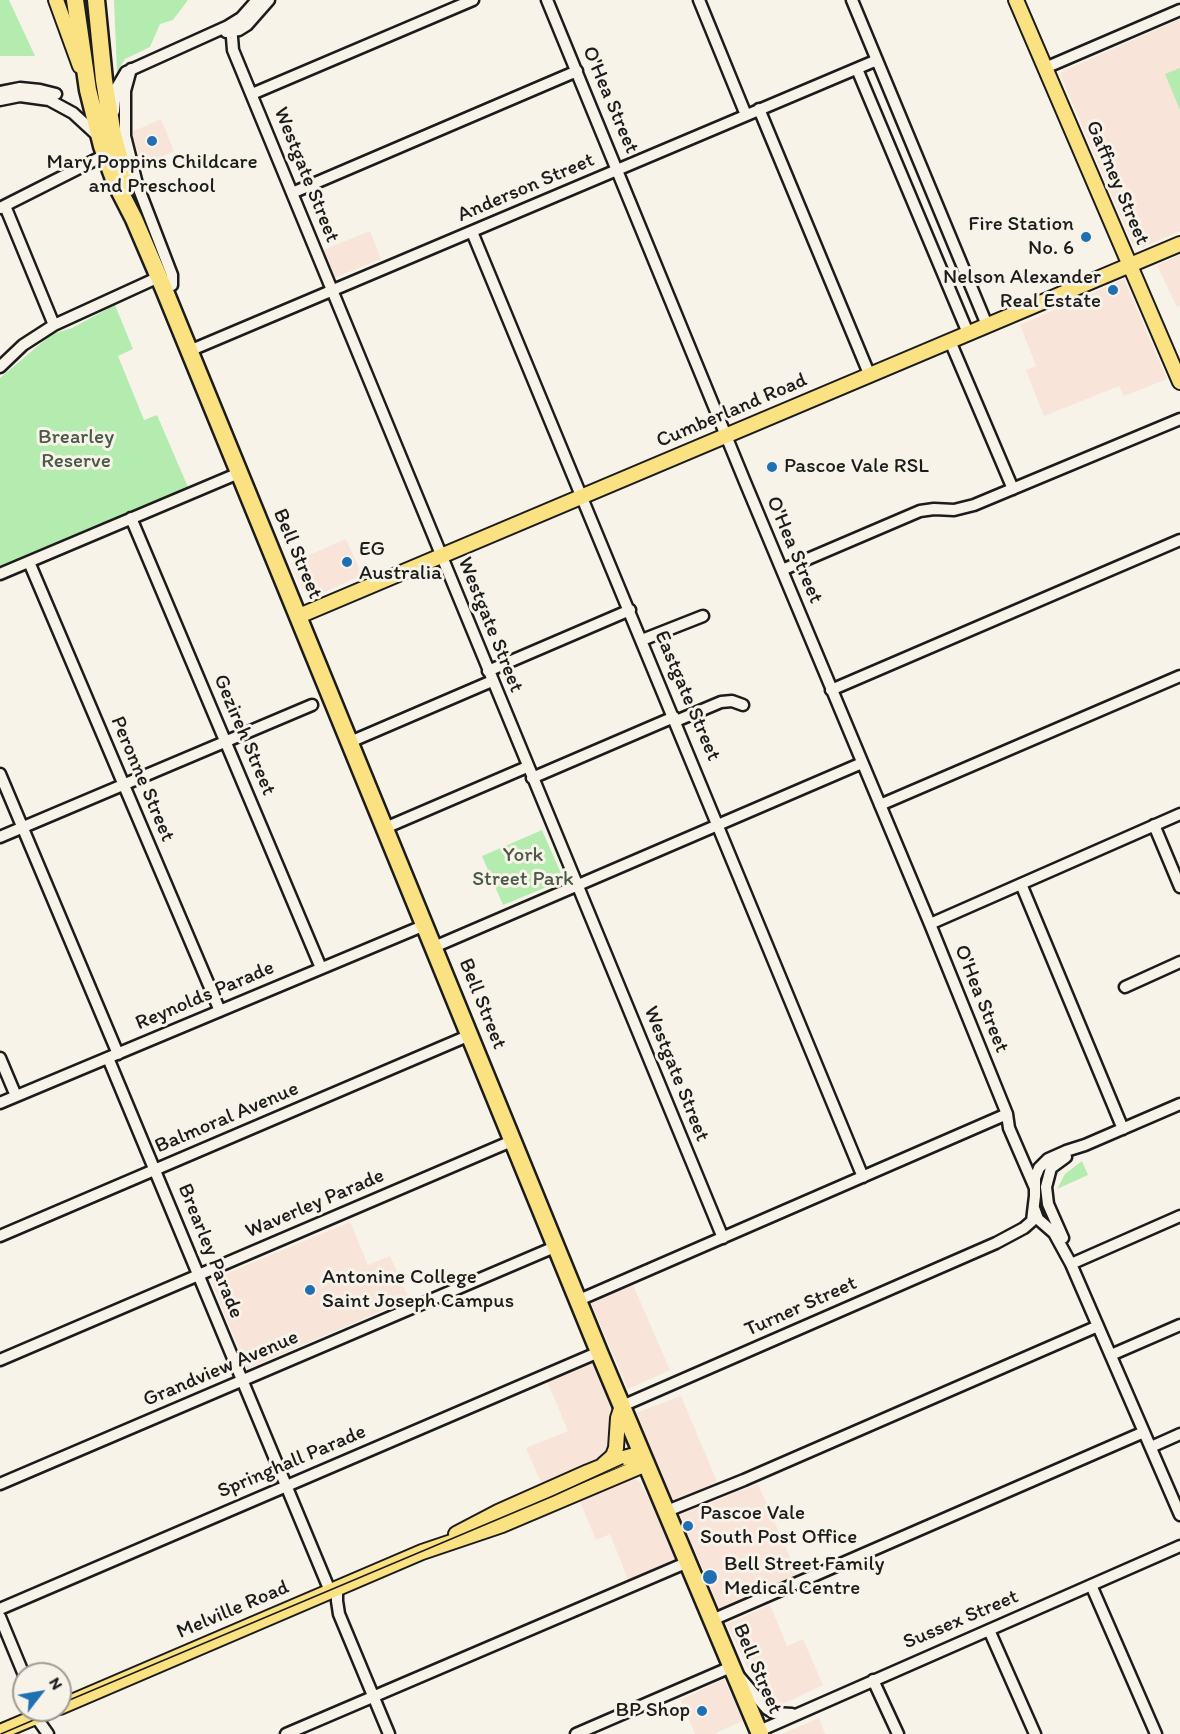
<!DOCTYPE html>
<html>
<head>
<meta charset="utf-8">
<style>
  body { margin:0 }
  #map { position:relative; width:1180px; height:1734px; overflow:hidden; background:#f7f3e8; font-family:Itim,sans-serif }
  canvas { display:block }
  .north { position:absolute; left:12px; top:1662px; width:60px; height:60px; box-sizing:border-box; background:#f7f3e8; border:2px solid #9f9d96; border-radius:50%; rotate:59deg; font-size:16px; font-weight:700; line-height:24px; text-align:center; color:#1c1c1c }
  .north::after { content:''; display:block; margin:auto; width:21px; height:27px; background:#1f6fb2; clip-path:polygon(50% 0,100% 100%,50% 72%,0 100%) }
</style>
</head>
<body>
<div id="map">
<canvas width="1180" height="1734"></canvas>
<div class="north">N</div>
</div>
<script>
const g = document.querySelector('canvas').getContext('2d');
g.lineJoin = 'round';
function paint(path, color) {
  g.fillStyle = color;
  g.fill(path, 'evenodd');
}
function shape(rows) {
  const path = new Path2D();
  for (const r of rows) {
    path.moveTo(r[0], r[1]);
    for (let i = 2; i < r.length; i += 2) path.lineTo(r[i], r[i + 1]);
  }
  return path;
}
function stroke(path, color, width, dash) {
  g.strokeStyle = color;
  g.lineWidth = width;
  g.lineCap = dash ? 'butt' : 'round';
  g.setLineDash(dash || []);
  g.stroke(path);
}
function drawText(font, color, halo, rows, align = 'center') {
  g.font = font + ' Itim,sans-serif';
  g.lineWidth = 6;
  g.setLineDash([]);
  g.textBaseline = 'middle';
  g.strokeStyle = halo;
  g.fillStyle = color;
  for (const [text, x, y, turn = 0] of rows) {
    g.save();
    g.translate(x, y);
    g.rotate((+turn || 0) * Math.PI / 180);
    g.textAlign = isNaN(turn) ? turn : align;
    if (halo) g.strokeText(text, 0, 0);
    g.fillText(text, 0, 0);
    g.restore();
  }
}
paint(shape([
  [1180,19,1180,231,1141,248,1138,248,1134,247,1061,76,1061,72],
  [161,119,174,151,141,166,132,132],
  [370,231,381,259,334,278,323,250],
  [1180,255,1180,306,1177,307,1157,265],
  [1124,279,1167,379,1124,396,1119,386,1044,416,1026,370,1036,366,1020,325],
  [346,539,362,575,316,596,303,590,291,563],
  [350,1222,368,1265,390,1256,409,1299,247,1369,211,1280],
  [633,1285,670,1370,628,1389,591,1303],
  [596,1361,613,1405,614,1445,602,1460,543,1487,526,1448,568,1431,547,1381],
  [681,1396,717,1482,674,1502,636,1413],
  [632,1478,639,1481,660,1518,680,1570,632,1589,610,1534,596,1540,580,1502],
  [758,1484,798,1576,720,1610,680,1515],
  [770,1605,787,1646,803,1639,823,1685,785,1703,775,1701,752,1677,727,1624],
  [724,1679,743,1721,714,1734,695,1734,681,1700],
  [819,1718,825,1734,782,1734]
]), '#f8e4d8');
paint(shape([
  [0,0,9,0,35,56,0,56],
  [114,0,188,0,173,20,160,24,150,47,125,59,117,72],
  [1180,68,1180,110,1165,74],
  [115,305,133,349,118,356,144,420,157,415,188,487,0,566,0,378,52,334,72,328],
  [542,830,564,880,503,905,482,856],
  [1082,1161,1088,1175,1057,1189,1065,1174]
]), '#b4ecaf');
const minor = shape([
  [547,0,745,482,930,924,1007,1114,1009,1128,1035,1188],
  [699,0,746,115],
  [852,0,987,325],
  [231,25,233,50,723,1238],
  [226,32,239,30,247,25,269,0],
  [1045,68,1180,10],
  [131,69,125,91,125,136,137,184,172,275,172,285,164,289],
  [857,69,968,333],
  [0,92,20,88,40,90,56,94],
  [252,94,473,0],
  [0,100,20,96,49,100,73,113,98,136],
  [759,109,870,376],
  [114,111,116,89,126,72,228,26,241,18,257,0],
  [292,193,577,71],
  [5,206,54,325],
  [0,208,105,155],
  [472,232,863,1177],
  [950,341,1013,489],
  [189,351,877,60],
  [0,367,23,345,54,325,159,277],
  [131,518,321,968],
  [29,562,220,1011],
  [782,570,920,511,934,509,954,510,974,505,1180,419],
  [0,574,239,473],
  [642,640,703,616],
  [488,671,630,610],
  [831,690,1180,540],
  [676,721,721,702,732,701,743,705],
  [350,742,492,681],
  [0,774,118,1054],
  [532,778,674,717],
  [880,805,1180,676],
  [1154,825,1180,887],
  [385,828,527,767],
  [0,837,312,705],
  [1021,884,1123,1129],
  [930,924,1180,814],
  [434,947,862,763],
  [1125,987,1180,962],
  [0,1058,16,1096],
  [108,1058,330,1591],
  [0,1103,425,925],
  [1034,1208,1038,1219,1054,1233,1071,1264,1180,1515],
  [0,1236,470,1035],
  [1063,1238,1048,1204,1046,1187,1051,1168,1066,1157],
  [1071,1264,1180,1216],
  [579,1300,1007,1114],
  [1111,1355,1180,1325],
  [0,1360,514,1140],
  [622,1406,996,1243,1024,1228,1032,1221,1035,1196,1035,1178,1039,1168,1048,1159,1066,1151,1085,1145,1180,1104],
  [1151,1447,1180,1434],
  [0,1484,557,1246],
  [667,1511,744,1480,1098,1326],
  [1091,1585,1156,1734],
  [337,1588,337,1601,339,1614,389,1734],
  [0,1609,599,1352],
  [0,1617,24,1675],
  [712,1620,1144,1432],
  [989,1630,1035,1734],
  [873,1680,898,1734],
  [36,1717,48,1734],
  [759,1731,1180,1546],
  [286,1734,688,1562],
  [576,1734,731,1667,767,1709,774,1713,792,1714]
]);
const major = shape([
  [56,0,80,66],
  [1016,0,1180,382],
  [299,616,1180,244],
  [603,1465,613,1456,616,1448,618,1418,622,1406],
  [456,1534,498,1512,588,1472,620,1459,642,1453],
  [60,1707,422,1552,502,1525,646,1464],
  [0,1732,52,1710]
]);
const highway = shape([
  [75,0,88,90,102,146,115,182,134,219,164,289,599,1352,760,1734],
  [96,0,104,80,113,135,127,185]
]);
stroke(minor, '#1c1c1c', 15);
stroke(major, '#1c1c1c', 18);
stroke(highway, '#1c1c1c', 21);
stroke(minor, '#f7f3e8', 10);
stroke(major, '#fae181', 14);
stroke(highway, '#fae181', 16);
stroke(shape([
  [60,1704,553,1496,623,1464],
  [1,1734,57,1710]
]), '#1c1c1c', 1.5);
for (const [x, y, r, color] of [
  [152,141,6,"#1f6fb2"],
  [1086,237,6,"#1f6fb2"],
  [1113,290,6,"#1f6fb2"],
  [772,467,6,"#1f6fb2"],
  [347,562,6,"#1f6fb2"],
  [310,1290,6,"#1f6fb2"],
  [688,1526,6,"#1f6fb2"],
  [710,1577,8,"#1f6fb2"],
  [702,1711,6,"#1f6fb2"]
]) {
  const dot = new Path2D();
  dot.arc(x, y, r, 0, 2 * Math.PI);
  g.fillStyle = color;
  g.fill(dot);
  stroke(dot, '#f7f3e8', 2);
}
drawText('21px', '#1c1c1c', '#f7f3e8', [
  ["O'Hea Street",610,100,67],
  ["Westgate Street",306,175,68],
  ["Gaffney Street",1117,183,67],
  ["Anderson Street",526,188,-23],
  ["Cumberland Road",732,411,-23],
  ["O'Hea Street",794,550,67],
  ["Bell Street",297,554,67],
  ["Westgate Street",490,625,68],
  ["Eastgate Street",687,696,67],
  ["Gezireh Street",244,735,67],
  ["Peronne Street",142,779,67],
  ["Reynolds Parade",205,996,-23],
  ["O'Hea Street",981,999,68],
  ["Bell Street",482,1004,68],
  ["Westgate Street",676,1074,68],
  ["Balmoral Avenue",227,1118,-23],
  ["Waverley Parade",315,1204,-23],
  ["Brearley Parade",210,1251,68],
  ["Turner Street",801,1307,-24],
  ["Grandview Avenue",221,1369,-23],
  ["Springhall Parade",292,1462,-23],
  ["Melville Road",233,1610,-23],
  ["Sussex Street",961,1620,-23],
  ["Bell Street",757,1669,67]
]);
drawText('21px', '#1c1c1c', '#f7f3e8', [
  ["Mary Poppins Childcare",152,163,"center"],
  ["and Preschool",152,187,"center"],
  ["Fire Station",1074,225,"right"],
  ["No. 6",1074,249,"right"],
  ["Nelson Alexander",1101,278,"right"],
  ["Real Estate",1101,302,"right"],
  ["Pascoe Vale RSL",784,467],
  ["EG",359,550],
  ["Australia",359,574],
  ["Antonine College",322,1278],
  ["Saint Joseph Campus",322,1302],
  ["Pascoe Vale",700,1514],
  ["South Post Office",700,1538],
  ["Bell Street Family",724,1565],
  ["Medical Centre",724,1589],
  ["BP Shop",690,1711,"right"]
], 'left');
drawText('21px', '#4a5a48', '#f7f3e8', [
  ["Brearley",76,438],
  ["Reserve",76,462],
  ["York",523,856],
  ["Street Park",523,880]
]);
</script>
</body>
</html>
